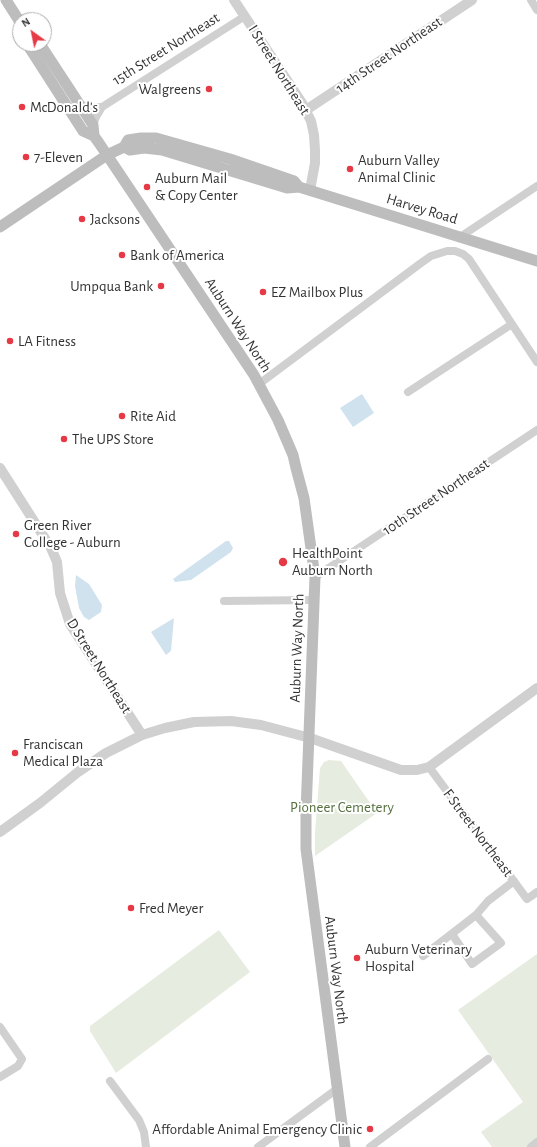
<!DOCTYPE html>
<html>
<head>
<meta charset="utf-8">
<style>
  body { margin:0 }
  #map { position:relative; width:537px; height:1147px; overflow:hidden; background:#fff; font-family:"Alegreya Sans",sans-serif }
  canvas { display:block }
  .north { position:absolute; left:12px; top:12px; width:40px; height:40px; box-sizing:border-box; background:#fff; border:1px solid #adadad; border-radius:50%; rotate:327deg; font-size:11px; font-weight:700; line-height:16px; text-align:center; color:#333 }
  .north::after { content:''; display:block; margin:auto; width:14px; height:18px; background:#e63946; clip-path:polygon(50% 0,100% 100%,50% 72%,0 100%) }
</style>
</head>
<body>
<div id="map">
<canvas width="537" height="1147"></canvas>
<div class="north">N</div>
</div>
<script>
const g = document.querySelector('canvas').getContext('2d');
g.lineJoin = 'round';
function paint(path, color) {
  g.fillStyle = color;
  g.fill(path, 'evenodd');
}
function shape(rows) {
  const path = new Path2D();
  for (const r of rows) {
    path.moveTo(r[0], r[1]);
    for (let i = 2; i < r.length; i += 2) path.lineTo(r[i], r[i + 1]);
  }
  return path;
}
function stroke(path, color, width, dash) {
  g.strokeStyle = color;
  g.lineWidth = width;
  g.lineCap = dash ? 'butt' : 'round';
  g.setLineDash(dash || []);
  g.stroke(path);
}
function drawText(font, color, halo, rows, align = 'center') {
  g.font = font + ' "Alegreya Sans",sans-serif';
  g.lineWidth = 4;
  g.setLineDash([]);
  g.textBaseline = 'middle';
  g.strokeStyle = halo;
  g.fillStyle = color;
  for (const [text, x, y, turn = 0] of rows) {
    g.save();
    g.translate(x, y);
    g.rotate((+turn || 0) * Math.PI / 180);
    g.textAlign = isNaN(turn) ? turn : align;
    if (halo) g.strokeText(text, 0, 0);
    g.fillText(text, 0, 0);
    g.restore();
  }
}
paint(shape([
  [329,760,341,761,377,813,315,856,315,833,320,768,324,762],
  [219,930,250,972,116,1073,90,1031,90,1026],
  [537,954,537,1147,492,1147,481,1132,523,1102,458,1010]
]), '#e6ecdf');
paint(shape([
  [362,394,374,413,353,427,340,408],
  [226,541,229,541,233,548,231,552,191,580,175,582,173,579],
  [76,575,89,584,102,605,101,612,89,620,84,617,79,608,75,586],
  [174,618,171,651,166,655,151,632]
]), '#cfe2ee');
stroke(shape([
  [531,0,537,10],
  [79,105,89,107,102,107,96,117,93,125],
  [102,107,245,16],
  [460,237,537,186],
  [259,384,421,263,431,256,447,251,455,251,463,254,469,259,537,362],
  [408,392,512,324],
  [315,577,537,430],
  [224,601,314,600],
  [429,767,527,899,537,892],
  [452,934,472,964,501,943,476,915],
  [423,956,476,915,488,901,514,881],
  [0,1027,22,1059,18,1066,0,1077],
  [110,1081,139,1120,144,1132,146,1147],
  [258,1147,337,1089],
  [370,1147,488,1059],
  [531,1147,537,1142]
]), '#d0d0d0', 8);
stroke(shape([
  [234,0,302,103,311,121,314,135,315,150,315,163,310,190],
  [306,110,472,0],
  [0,468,51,548,57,562,60,593,70,624,142,735],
  [0,832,40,803,78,772,106,753,142,735,165,728,194,722,231,721,261,725,310,738,401,770,417,770,429,767,537,688]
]), '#d0d0d0', 10);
stroke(shape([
  [6,0,20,22],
  [27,44,83,131,94,136],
  [40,44,93,125,94,136,99,143,254,375,278,420,293,455,296,468,304,498,315,577,306,812,306,849,345,1147],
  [124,147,130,150,144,148,162,150,287,188,299,187,537,261],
  [0,227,107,155,124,147,128,140,141,138,156,138,230,159,294,181,299,187]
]), '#bdbdbd', 11);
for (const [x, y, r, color] of [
  [209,89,4,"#e63946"],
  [22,107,4,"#e63946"],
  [26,157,4,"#e63946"],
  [350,169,4,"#e63946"],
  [147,187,4,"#e63946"],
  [82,219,4,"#e63946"],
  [122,255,4,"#e63946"],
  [161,286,4,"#e63946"],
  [263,292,4,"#e63946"],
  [10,341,4,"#e63946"],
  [122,416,4,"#e63946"],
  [64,439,4,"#e63946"],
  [16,534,4,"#e63946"],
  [283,562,5,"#e63946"],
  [15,753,4,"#e63946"],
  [131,908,4,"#e63946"],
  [357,958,4,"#e63946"],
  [370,1129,4,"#e63946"]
]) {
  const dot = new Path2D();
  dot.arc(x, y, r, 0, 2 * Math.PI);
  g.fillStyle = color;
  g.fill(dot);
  stroke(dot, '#fff', 1.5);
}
drawText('15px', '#333', '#fff', [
  ["15th Street Northeast",166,49,-32],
  ["14th Street Northeast",389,55,-34],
  ["I Street Northeast",279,70,58],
  ["Harvey Road",422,209,17],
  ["Auburn Way North",238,325,57],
  ["10th Street Northeast",436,497,-34],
  ["Auburn Way North",297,648,-88],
  ["D Street Northeast",99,666,58],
  ["F Street Northeast",478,833,53],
  ["Auburn Way North",336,970,83]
]);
drawText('15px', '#333', '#fff', [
  ["Walgreens",201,89,"right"],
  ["McDonald's",30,107],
  ["7-Eleven",34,157],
  ["Auburn Valley",358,160],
  ["Animal Clinic",358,177],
  ["Auburn Mail",155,178],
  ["& Copy Center",155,195],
  ["Jacksons",90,219],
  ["Bank of America",130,255],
  ["Umpqua Bank",153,286,"right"],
  ["EZ Mailbox Plus",271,292],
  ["LA Fitness",18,341],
  ["Rite Aid",130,416],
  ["The UPS Store",72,439],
  ["Green River",24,525],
  ["College - Auburn",24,542],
  ["HealthPoint",292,553],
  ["Auburn North",292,570],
  ["Franciscan",23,744],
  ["Medical Plaza",23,761],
  ["Fred Meyer",139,908],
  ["Auburn Veterinary",365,949],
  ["Hospital",365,966],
  ["Affordable Animal Emergency Clinic",362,1129,"right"]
], 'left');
drawText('15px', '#56703f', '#fff', [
  ["Pioneer Cemetery",342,807]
]);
</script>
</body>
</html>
